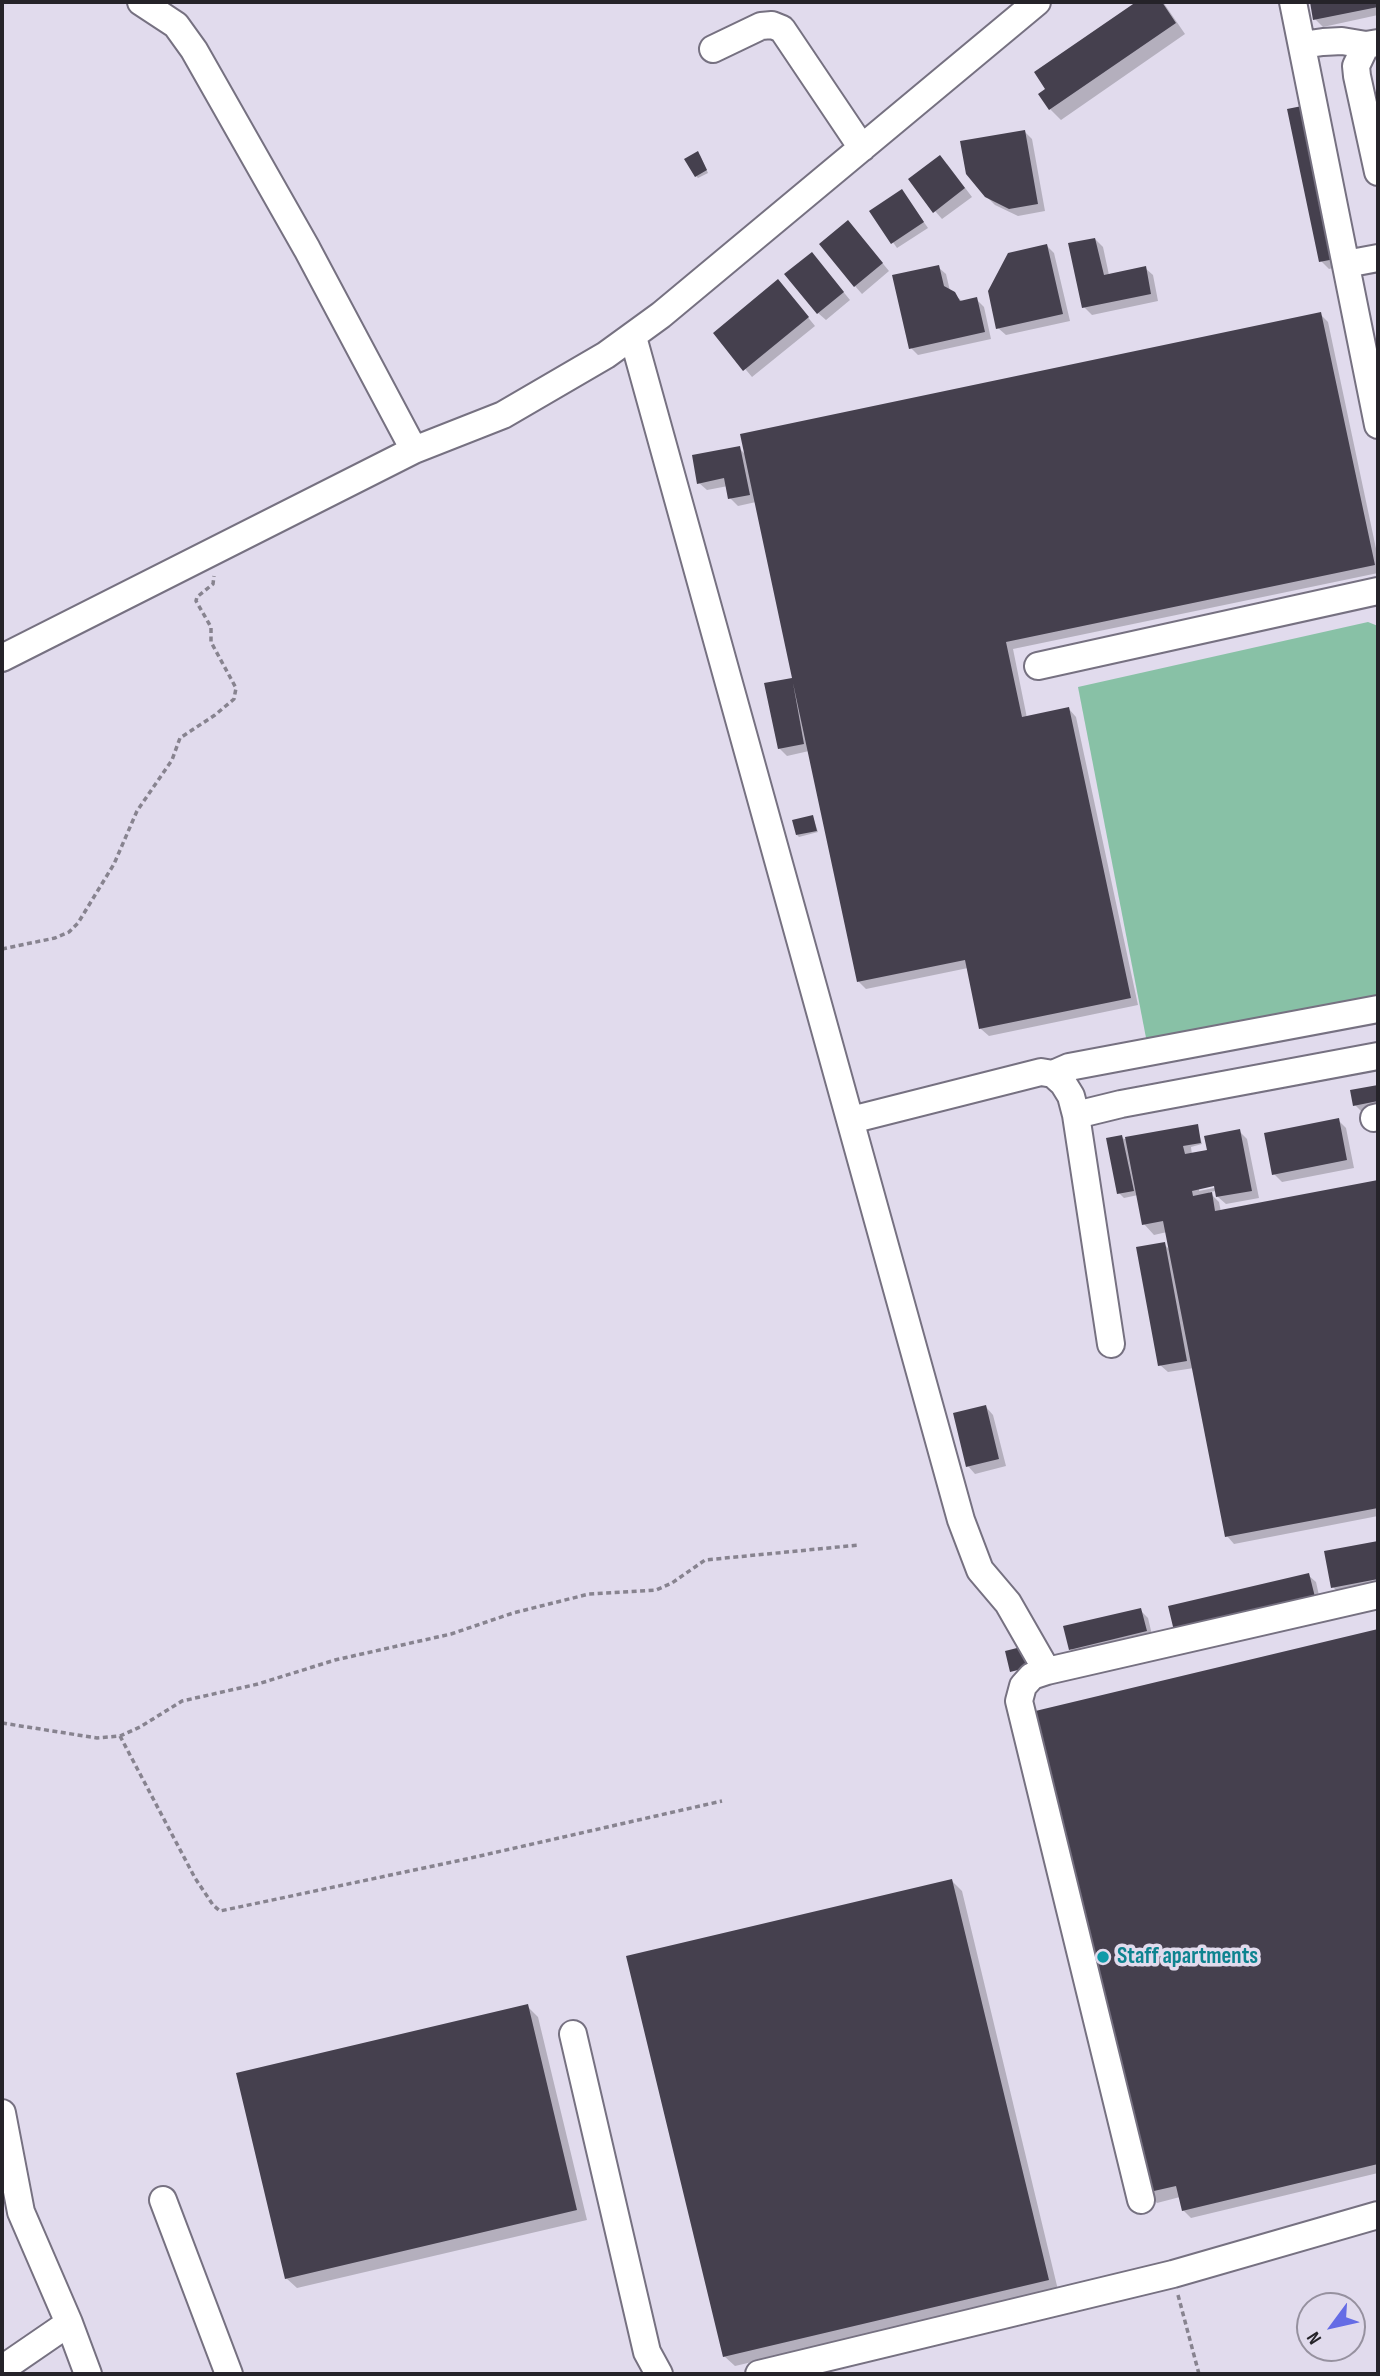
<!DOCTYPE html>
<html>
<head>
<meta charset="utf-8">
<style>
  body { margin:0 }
  #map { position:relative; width:1380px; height:2376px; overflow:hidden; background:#e1dbed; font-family:"Sofia Sans Condensed",sans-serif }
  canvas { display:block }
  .frame { position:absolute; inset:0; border:4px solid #252329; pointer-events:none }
  .north { position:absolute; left:1296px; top:2292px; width:70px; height:70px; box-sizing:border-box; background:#e1dbed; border:2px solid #96919f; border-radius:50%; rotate:237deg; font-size:19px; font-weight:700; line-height:28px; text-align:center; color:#252329 }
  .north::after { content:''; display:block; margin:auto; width:24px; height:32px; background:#656ce5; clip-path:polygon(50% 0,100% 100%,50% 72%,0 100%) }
</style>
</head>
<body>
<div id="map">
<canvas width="1380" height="2376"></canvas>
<div class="frame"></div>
<div class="north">N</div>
</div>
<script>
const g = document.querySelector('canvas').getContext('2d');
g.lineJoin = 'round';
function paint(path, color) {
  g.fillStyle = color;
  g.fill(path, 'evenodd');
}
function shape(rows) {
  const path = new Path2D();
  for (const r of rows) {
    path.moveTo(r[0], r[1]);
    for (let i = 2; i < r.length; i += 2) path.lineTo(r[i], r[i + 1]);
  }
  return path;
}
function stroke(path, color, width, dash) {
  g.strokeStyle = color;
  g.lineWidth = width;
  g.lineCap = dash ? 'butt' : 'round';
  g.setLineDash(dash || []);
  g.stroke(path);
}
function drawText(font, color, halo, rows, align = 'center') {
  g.font = font + ' "Sofia Sans Condensed",sans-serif';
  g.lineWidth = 7;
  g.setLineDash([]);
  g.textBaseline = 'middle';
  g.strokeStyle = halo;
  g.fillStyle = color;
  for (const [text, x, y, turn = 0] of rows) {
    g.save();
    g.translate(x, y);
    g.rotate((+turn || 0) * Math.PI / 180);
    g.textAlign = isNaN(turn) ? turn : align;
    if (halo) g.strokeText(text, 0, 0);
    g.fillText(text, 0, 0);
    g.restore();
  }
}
paint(shape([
  [1368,622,1378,626,1378,1002,1148,1048,1078,687]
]), '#88c1a6');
paint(shape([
  [1139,2,1163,2,1185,34,1061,120,1050,109,1048,89,1036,73],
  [1311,2,1378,2,1378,15,1323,27,1315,19],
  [1302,108,1341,266,1329,269,1321,261],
  [1025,132,1032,139,1045,211,1018,216,995,205,986,196],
  [700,155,708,173,698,178,696,176],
  [947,164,972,197,942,219,935,211],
  [902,191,928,228,897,248,871,211],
  [855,230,889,271,862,294,855,286],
  [1095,239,1103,247,1109,275,1145,268,1153,275,1158,301,1092,315,1084,307],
  [1047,246,1054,253,1070,321,1006,335,998,328],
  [819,262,850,300,826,320,818,313],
  [938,267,946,274,950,291,963,302,976,299,984,307,991,339,918,355,911,348],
  [785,289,815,326,752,377,715,333],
  [1320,314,1328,322,1378,558,1378,573,1013,649,1027,718,1069,709,1076,717,1138,1005,989,1036,981,1029,968,968,866,989,859,982,809,751,787,756,779,748,767,685,794,679,756,502,738,506,730,498,728,486,707,490,699,483,739,448,746,455],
  [813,817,818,832,799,837,797,835],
  [1378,1086,1378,1110,1363,1113,1355,1105,1352,1091],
  [1338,1120,1346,1128,1354,1168,1282,1182,1274,1174],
  [1197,1126,1202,1144,1191,1147,1192,1155,1206,1152,1239,1131,1247,1139,1259,1198,1226,1204,1218,1197,1217,1191,1209,1192,1219,1202,1221,1212,1378,1181,1378,1516,1234,1544,1227,1536,1194,1368,1168,1372,1160,1365,1164,1244,1170,1250,1167,1232,1154,1235,1144,1224,1138,1195,1124,1198,1119,1193,1122,1137,1124,1139],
  [1222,1183,1223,1186,1199,1191,1199,1187],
  [986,1407,993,1415,1006,1466,975,1474,968,1466],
  [1378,1543,1378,1587,1341,1595,1333,1587,1326,1553],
  [1308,1575,1316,1582,1322,1609,1170,1608],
  [1140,1610,1148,1618,1153,1639,1078,1657,1071,1649],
  [1378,1631,1378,2173,1191,2218,1183,2210,1180,2197,1157,2203,1146,2193,1029,1714],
  [952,1881,962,1891,1058,2290,735,2366,724,2356],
  [527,2006,538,2017,587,2220,297,2288,286,2278]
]), '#0003');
paint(shape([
  [1136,2,1162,2,1176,23,1049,110,1038,94,1045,89,1034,72],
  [1310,2,1378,2,1378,7,1313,20],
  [1302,106,1335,259,1319,262,1287,109],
  [1025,130,1038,204,1009,209,985,197,966,174,960,141],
  [698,151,707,170,695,177,684,159],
  [940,155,965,188,933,213,908,179],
  [902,189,924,222,891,244,869,211],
  [848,220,883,263,854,287,819,244],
  [1095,238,1104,275,1146,266,1151,294,1082,308,1068,243],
  [1047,244,1063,314,996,329,988,291,1008,253],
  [812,252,844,292,817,314,784,274],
  [939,265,944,286,955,292,960,301,977,297,985,332,909,349,892,275],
  [778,279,809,317,743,371,713,333],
  [1321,312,1375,565,1006,642,1022,717,1069,707,1131,998,979,1029,965,960,857,982,793,683,804,744,778,749,764,683,792,678,740,434],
  [740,446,750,495,728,499,724,478,697,484,692,455],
  [813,815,817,831,796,835,792,820],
  [1378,1085,1378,1101,1353,1106,1350,1090],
  [1339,1118,1347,1160,1272,1175,1264,1133],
  [1198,1124,1201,1143,1183,1146,1185,1154,1207,1150,1204,1136,1240,1129,1252,1191,1216,1197,1214,1186,1192,1191,1193,1196,1212,1192,1215,1211,1378,1180,1378,1508,1225,1537,1163,1221,1142,1225,1125,1137],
  [1122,1135,1134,1191,1117,1194,1106,1138],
  [1165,1242,1187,1361,1158,1366,1136,1247],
  [986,1405,999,1459,966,1467,953,1413],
  [1378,1541,1378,1579,1331,1588,1324,1551],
  [1309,1573,1316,1601,1175,1635,1168,1606],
  [1141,1608,1147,1631,1069,1650,1063,1626],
  [1378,1629,1378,2164,1182,2211,1176,2186,1145,2193,1027,1713],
  [1025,1646,1030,1667,1010,1672,1005,1651],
  [952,1879,1049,2280,723,2357,626,1956],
  [528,2004,577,2210,285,2279,236,2073]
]), '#45404e');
const minor = shape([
  [141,2,176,25,194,50,307,249,414,450],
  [1293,2,1378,425],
  [1302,45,1323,42,1342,41,1366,45,1378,43],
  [1366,45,1356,66,1357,76,1378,172],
  [713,49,761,26,772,25,782,29,862,148],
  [1346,264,1378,258],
  [633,337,961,1520,980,1570,1008,1603,1047,1671],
  [2,658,414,450,503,415,606,355,661,315,1037,2],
  [1038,666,1378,591],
  [1053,1074,1069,1067,1378,1009],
  [1076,1115,1121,1104,1378,1056],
  [1374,1118,1378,1117],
  [851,1120,1041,1072,1053,1074,1063,1083,1071,1096,1076,1115,1111,1344],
  [573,2034,647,2352,659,2374],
  [2,2113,21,2212,69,2323,88,2374],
  [163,2200,229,2374],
  [1141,2200,1019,1701,1023,1686,1032,1676,1047,1671,1378,1595],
  [2,2369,69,2323],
  [759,2374,1173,2274,1378,2215]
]);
stroke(minor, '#767181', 30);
stroke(shape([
  [2,949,55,938,69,932,78,923,114,864,137,811,172,760,180,738,215,715,234,699,236,688,211,642,211,627,196,601,197,597,213,584,214,576],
  [2,1723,97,1738,120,1736,140,1727,182,1701,258,1684,335,1660,451,1634,513,1613,589,1594,656,1590,672,1583,705,1560,859,1545],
  [120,1736,195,1878,213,1905,220,1911,462,1860,722,1801],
  [1178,2295,1199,2374]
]), '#87838f', 3.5, [5, 3.5]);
stroke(minor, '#fff', 26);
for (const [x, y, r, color] of [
  [1103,1957,7,"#0f9aa8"]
]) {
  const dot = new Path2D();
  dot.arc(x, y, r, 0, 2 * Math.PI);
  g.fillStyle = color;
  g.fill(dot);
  stroke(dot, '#e1dbed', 2.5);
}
drawText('bold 23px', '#0d838f', '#e1dbed', [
  ["Staff apartments",1117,1957]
], 'left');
</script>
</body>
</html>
